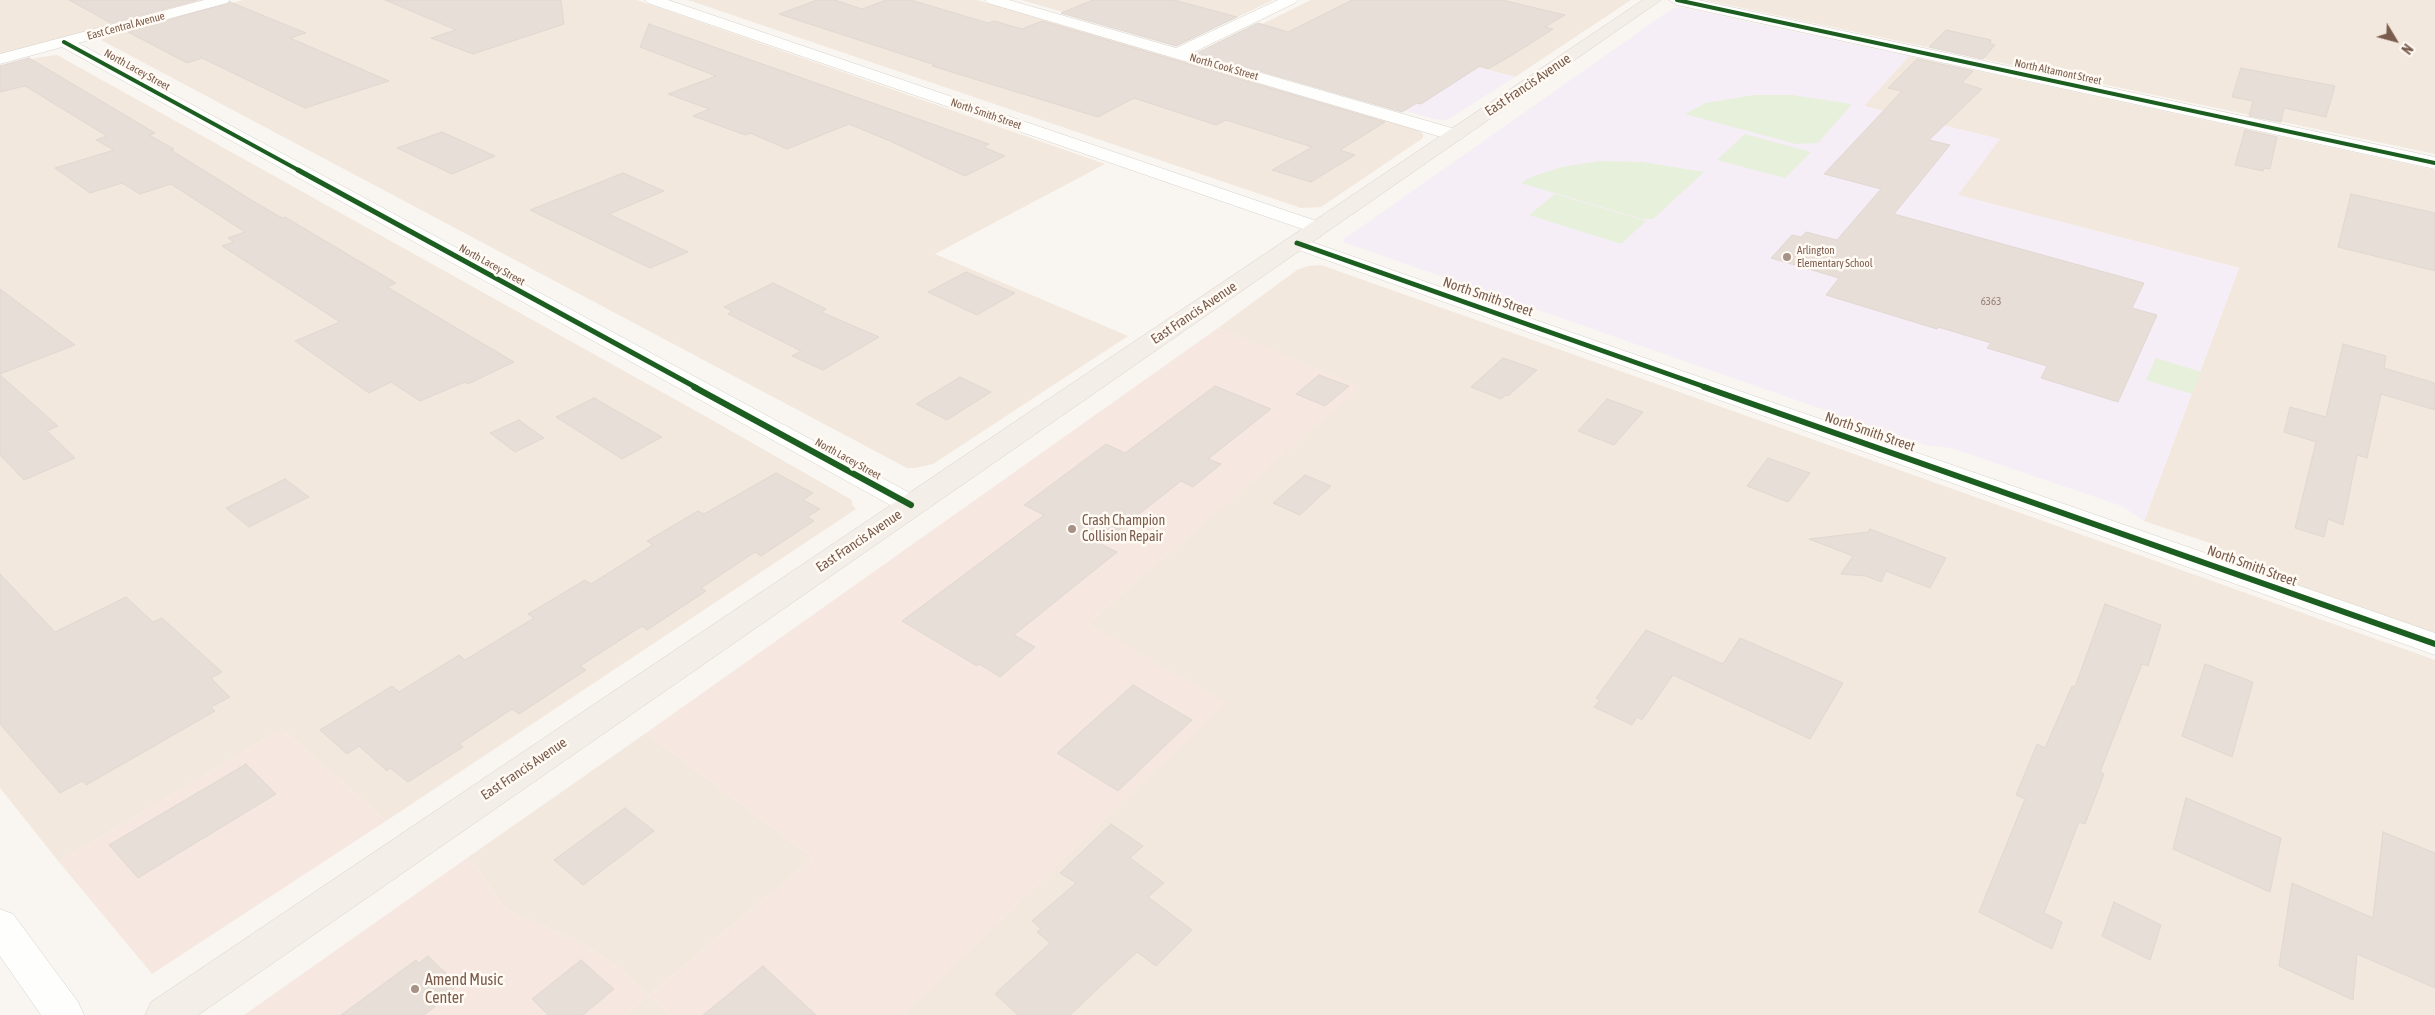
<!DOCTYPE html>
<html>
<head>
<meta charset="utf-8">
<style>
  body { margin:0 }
  #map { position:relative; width:2435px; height:1015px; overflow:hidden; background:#f9f5f0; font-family:"Asap Condensed",sans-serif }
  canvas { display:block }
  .north { position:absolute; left:2370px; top:15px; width:50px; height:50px; -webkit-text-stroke:4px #fffaf3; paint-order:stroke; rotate:127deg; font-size:14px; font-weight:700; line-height:20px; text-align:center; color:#7a5c4d }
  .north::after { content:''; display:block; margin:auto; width:18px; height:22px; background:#7a5c4d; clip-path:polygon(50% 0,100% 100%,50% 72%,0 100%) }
</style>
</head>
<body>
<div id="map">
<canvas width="2435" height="1015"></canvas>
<div class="north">N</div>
</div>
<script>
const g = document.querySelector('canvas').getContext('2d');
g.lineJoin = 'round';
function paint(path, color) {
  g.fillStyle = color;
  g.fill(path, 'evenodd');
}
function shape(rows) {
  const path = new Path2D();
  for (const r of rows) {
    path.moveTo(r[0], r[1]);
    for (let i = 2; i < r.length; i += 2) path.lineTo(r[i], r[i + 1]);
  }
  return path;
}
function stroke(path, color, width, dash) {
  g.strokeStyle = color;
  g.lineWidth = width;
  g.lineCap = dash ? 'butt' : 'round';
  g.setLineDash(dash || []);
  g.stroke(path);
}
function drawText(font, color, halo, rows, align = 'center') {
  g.font = font + ' "Asap Condensed",sans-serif';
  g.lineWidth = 5;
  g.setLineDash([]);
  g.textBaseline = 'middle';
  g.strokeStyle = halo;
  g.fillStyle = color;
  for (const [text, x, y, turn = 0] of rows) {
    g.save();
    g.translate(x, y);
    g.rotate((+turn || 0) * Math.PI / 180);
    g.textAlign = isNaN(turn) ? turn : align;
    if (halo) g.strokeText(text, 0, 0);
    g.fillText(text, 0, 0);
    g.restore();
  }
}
paint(shape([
  [0,0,206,0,0,55],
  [243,0,637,0,1105,164,935,254,1128,336,933,464,915,468,907,468,101,40,107,36],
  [688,0,977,0,1417,129,1423,134,1423,138,1321,207,1301,208],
  [1021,0,1273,0,1187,41,1168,42],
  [1311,0,1631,0,1515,77,1391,44,1211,49],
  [1705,0,2435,0,2435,154,1922,46],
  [57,55,712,420,852,500,852,505,856,509,386,821,282,729,59,862,0,788,0,67,41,57],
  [1909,56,2435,170,2435,633,2210,554,2213,544,2144,521,2239,268,1957,195,1999,139,1864,106],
  [1321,265,2435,660,2435,1015,903,1015,1225,702,1087,624,1360,387,1218,328,1297,270,1308,266],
  [646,733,813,858,649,995,670,1015,625,1015,649,995,616,966,580,942,509,911,498,899,476,866,467,858]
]), '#f2e8de');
paint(shape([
  [1218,328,1361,387,1087,624,1226,702,903,1015,670,1015,649,995,625,1015,244,1015,467,858,476,866,498,899,509,911,580,942,616,966,649,995,813,858,646,733],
  [282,729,386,821,152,974,59,862]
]), '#f6e8e1');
paint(shape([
  [1679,7,1909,56,1864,106,2000,139,1958,195,2239,268,2144,521,2122,506,1951,448,1925,445,1343,242,1344,239,1673,8],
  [1391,44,1515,77,1447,120,1434,119,1318,85]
]), '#f6eef6');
paint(shape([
  [1754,95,1792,95,1852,104,1818,143,1796,144,1685,114,1706,103],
  [1745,134,1811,152,1785,178,1717,160],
  [1600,161,1642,162,1704,172,1653,219,1642,219,1521,183,1531,177,1562,167],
  [1555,194,1646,221,1621,244,1529,215],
  [2156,358,2201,372,2192,394,2146,380]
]), '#e7f0db');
const building = shape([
  [69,0,197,0,111,23,69,0],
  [385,0,561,0,564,24,473,54,431,38,456,30,385,0],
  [817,0,835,0,862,9,886,0,911,0,988,23,994,21,1022,29,1042,21,1385,122,1340,150,1355,155,1311,182,1272,170,1312,147,1226,120,1216,125,1134,98,1098,117,932,66,935,65,779,14,817,0],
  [1093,0,1174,0,1237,17,1176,46,1061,13,1093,0],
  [1352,0,1502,0,1565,15,1545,27,1553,29,1514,54,1488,69,1480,66,1421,104,1417,103,1402,112,1197,53,1258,23,1288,32,1352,0],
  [230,2,306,33,290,38,389,81,305,108,202,58,187,63,128,32,230,2],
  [649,24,989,144,983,147,1005,156,965,176,890,141,849,124,787,149,750,133,745,135,693,116,709,109,668,94,716,76,640,47,649,24],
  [1946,30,1991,40,1990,44,1995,45,1983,59,1929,47,1946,30],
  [29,58,155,133,149,135,174,149,171,150,253,201,282,218,285,217,396,283,387,287,514,362,468,384,465,382,420,401,391,382,369,393,295,341,340,322,222,246,234,242,228,238,245,232,171,184,140,194,122,183,90,193,55,168,114,150,96,140,107,136,25,86,0,92,0,66,29,58],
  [1917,59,1973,71,1962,83,1982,89,1929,140,1950,145,1894,214,2144,283,2132,308,2157,315,2118,402,2041,378,2047,366,1987,348,1991,343,1938,327,1937,329,1826,295,1839,278,1771,258,1792,235,1801,237,1806,232,1837,240,1881,189,1824,174,1902,91,1888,88,1917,59],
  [2241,68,2335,86,2326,117,2284,108,2281,122,2249,116,2253,101,2232,97,2241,68],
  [2245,130,2277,137,2270,169,2264,168,2263,171,2235,165,2245,130],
  [442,132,495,156,452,174,397,148,442,132],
  [623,173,664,191,609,214,688,252,650,268,530,210,623,173],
  [2351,194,2435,213,2435,271,2338,247,2351,194],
  [966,272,1015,293,977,315,928,292,966,272],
  [773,283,826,309,821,312,879,337,823,370,792,356,801,351,728,314,732,311,724,307,773,283],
  [0,289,75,345,0,374,0,289],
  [2343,344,2386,356,2384,368,2435,383,2435,410,2381,394,2367,458,2357,455,2343,525,2328,519,2324,537,2295,528,2316,442,2284,432,2290,407,2326,417,2343,344],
  [1503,358,1537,370,1508,396,1506,395,1501,399,1471,387,1503,358],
  [0,375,58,426,47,431,75,458,24,480,0,455,0,375],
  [1319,375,1349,386,1325,406,1296,394,1319,375],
  [960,377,991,392,947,420,916,404,960,377],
  [1215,386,1271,409,1208,459,1221,464,1193,487,1181,481,1101,544,1117,552,1014,635,1035,647,1000,677,979,664,977,666,902,621,1044,515,1024,505,1106,444,1125,453,1215,386],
  [594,398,662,437,622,459,556,417,594,398],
  [1607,399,1643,412,1614,445,1578,431,1607,399],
  [519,420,544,438,515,452,490,433,519,420],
  [1768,458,1810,473,1788,502,1747,486,1768,458],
  [776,473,813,493,803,500,820,509,807,517,814,521,761,556,755,552,701,588,706,591,647,630,642,626,580,666,586,670,519,714,512,709,459,744,463,747,408,782,390,768,387,771,359,746,347,754,320,730,392,686,399,692,459,655,465,660,534,618,528,614,585,580,591,584,653,545,647,541,698,511,704,514,776,473],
  [1305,475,1331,486,1300,515,1273,503,1305,475],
  [285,479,309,497,249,527,226,508,285,479],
  [1870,529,1946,558,1930,588,1886,571,1881,582,1866,576,1841,574,1853,556,1809,539,1868,532,1870,529],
  [0,574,55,632,126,597,153,622,162,618,222,672,211,678,230,697,211,707,215,711,135,757,86,785,82,781,60,793,0,724,0,574],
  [2105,604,2161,625,2148,666,2142,664,2100,772,2104,774,2085,824,2079,822,2044,913,2062,922,2052,949,1979,912,2025,799,2016,795,2037,744,2045,748,2072,686,2075,687,2105,604],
  [1646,630,1723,664,1740,638,1843,683,1810,739,1673,675,1642,720,1637,717,1632,725,1594,707,1600,700,1596,698,1646,630],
  [2205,664,2253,682,2232,757,2182,736,2205,664],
  [1133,685,1192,720,1118,791,1057,753,1133,685],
  [246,764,276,794,138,878,109,845,246,764],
  [2186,798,2281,838,2270,892,2173,849,2186,798],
  [625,808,654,831,583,885,554,860,625,808],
  [1111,824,1143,846,1130,858,1164,883,1148,897,1192,930,1156,966,1137,952,1070,1015,1018,1015,995,994,1050,943,1037,932,1041,929,1032,921,1076,883,1060,873,1111,824],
  [2383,832,2435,853,2435,988,2357,954,2353,1000,2279,966,2292,883,2373,918,2383,832],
  [2114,902,2161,925,2150,960,2102,936,2114,902],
  [428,956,458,985,448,993,450,995,424,1015,341,1015,416,960,419,963,428,956],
  [581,960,614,989,583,1015,548,1015,532,999,581,960],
  [763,966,816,1015,703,1015,763,966]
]);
paint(building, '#e6ded7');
stroke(building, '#e2d8d2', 1);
const street = shape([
  [204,0,230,0,227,3,78,43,921,499,925,505,921,511,911,514,901,511,62,47,0,64,0,54,204,0],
  [645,0,668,0,1325,224,1328,228,1325,232,1318,234,1311,232,648,3,645,0],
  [985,0,1009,0,1176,48,1278,0,1298,0,1295,3,1192,53,1462,131,1464,135,1462,139,1455,141,1448,139,988,3,985,0],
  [1669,0,1698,0,2435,157,2435,169,1677,5,1669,0],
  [1297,237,2435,633,2435,655,1290,247,1286,243,1290,239,1297,237],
  [0,909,13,914,78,1002,84,1015,41,1015,0,956,0,909]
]);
const primary = shape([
  [1643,0,1661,0,198,1015,145,1015,151,1002,1643,0]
]);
stroke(street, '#d7d1cb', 1);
stroke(primary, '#dad1cc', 1);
paint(street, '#fefefd');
paint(primary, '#f3eee8');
stroke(shape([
  [1677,0,2435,163],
  [64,42,300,171]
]), '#1b5e20', 4);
stroke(shape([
  [298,170,697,388],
  [1297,243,1708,388]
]), '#1b5e20', 5);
stroke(shape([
  [694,387,911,505],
  [1704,387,2435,644]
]), '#1b5e20', 6);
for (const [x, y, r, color] of [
  [1787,257,5,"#a69286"],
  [1072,529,5,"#a69286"],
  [415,989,5,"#a69286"]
]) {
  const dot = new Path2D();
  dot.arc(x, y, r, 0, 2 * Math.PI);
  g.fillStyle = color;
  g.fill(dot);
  stroke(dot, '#fffaf3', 2);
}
drawText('11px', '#7a5c4d', '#fffaf3', [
  ["East Central Avenue",126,26,-15],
  ["North Cook Street",1224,67,16],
  ["North Lacey Street",137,70,29],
  ["North Altamont Street",2058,72,12],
  ["North Smith Street",986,114,19],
  ["North Lacey Street",492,265,29],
  ["North Lacey Street",848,459,29]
]);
drawText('11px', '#7a5c4d', '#fffaf3', [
  ["Arlington",1797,251],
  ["Elementary School",1797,264]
], 'left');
drawText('11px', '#977e72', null, [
  ["6363",1991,302]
]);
drawText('14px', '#7a5c4d', '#fffaf3', [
  ["East Francis Avenue",1528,85,-34],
  ["North Smith Street",1488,297,19],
  ["East Francis Avenue",1194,313,-34],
  ["North Smith Street",1870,432,19],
  ["East Francis Avenue",859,541,-34],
  ["North Smith Street",2252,566,20],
  ["East Francis Avenue",524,769,-34]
]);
drawText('14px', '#7a5c4d', '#fffaf3', [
  ["Crash Champion",1082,521],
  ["Collision Repair",1082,537]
], 'left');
drawText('16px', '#7a5c4d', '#fffaf3', [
  ["Amend Music",425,980],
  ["Center",425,998]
], 'left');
</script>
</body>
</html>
